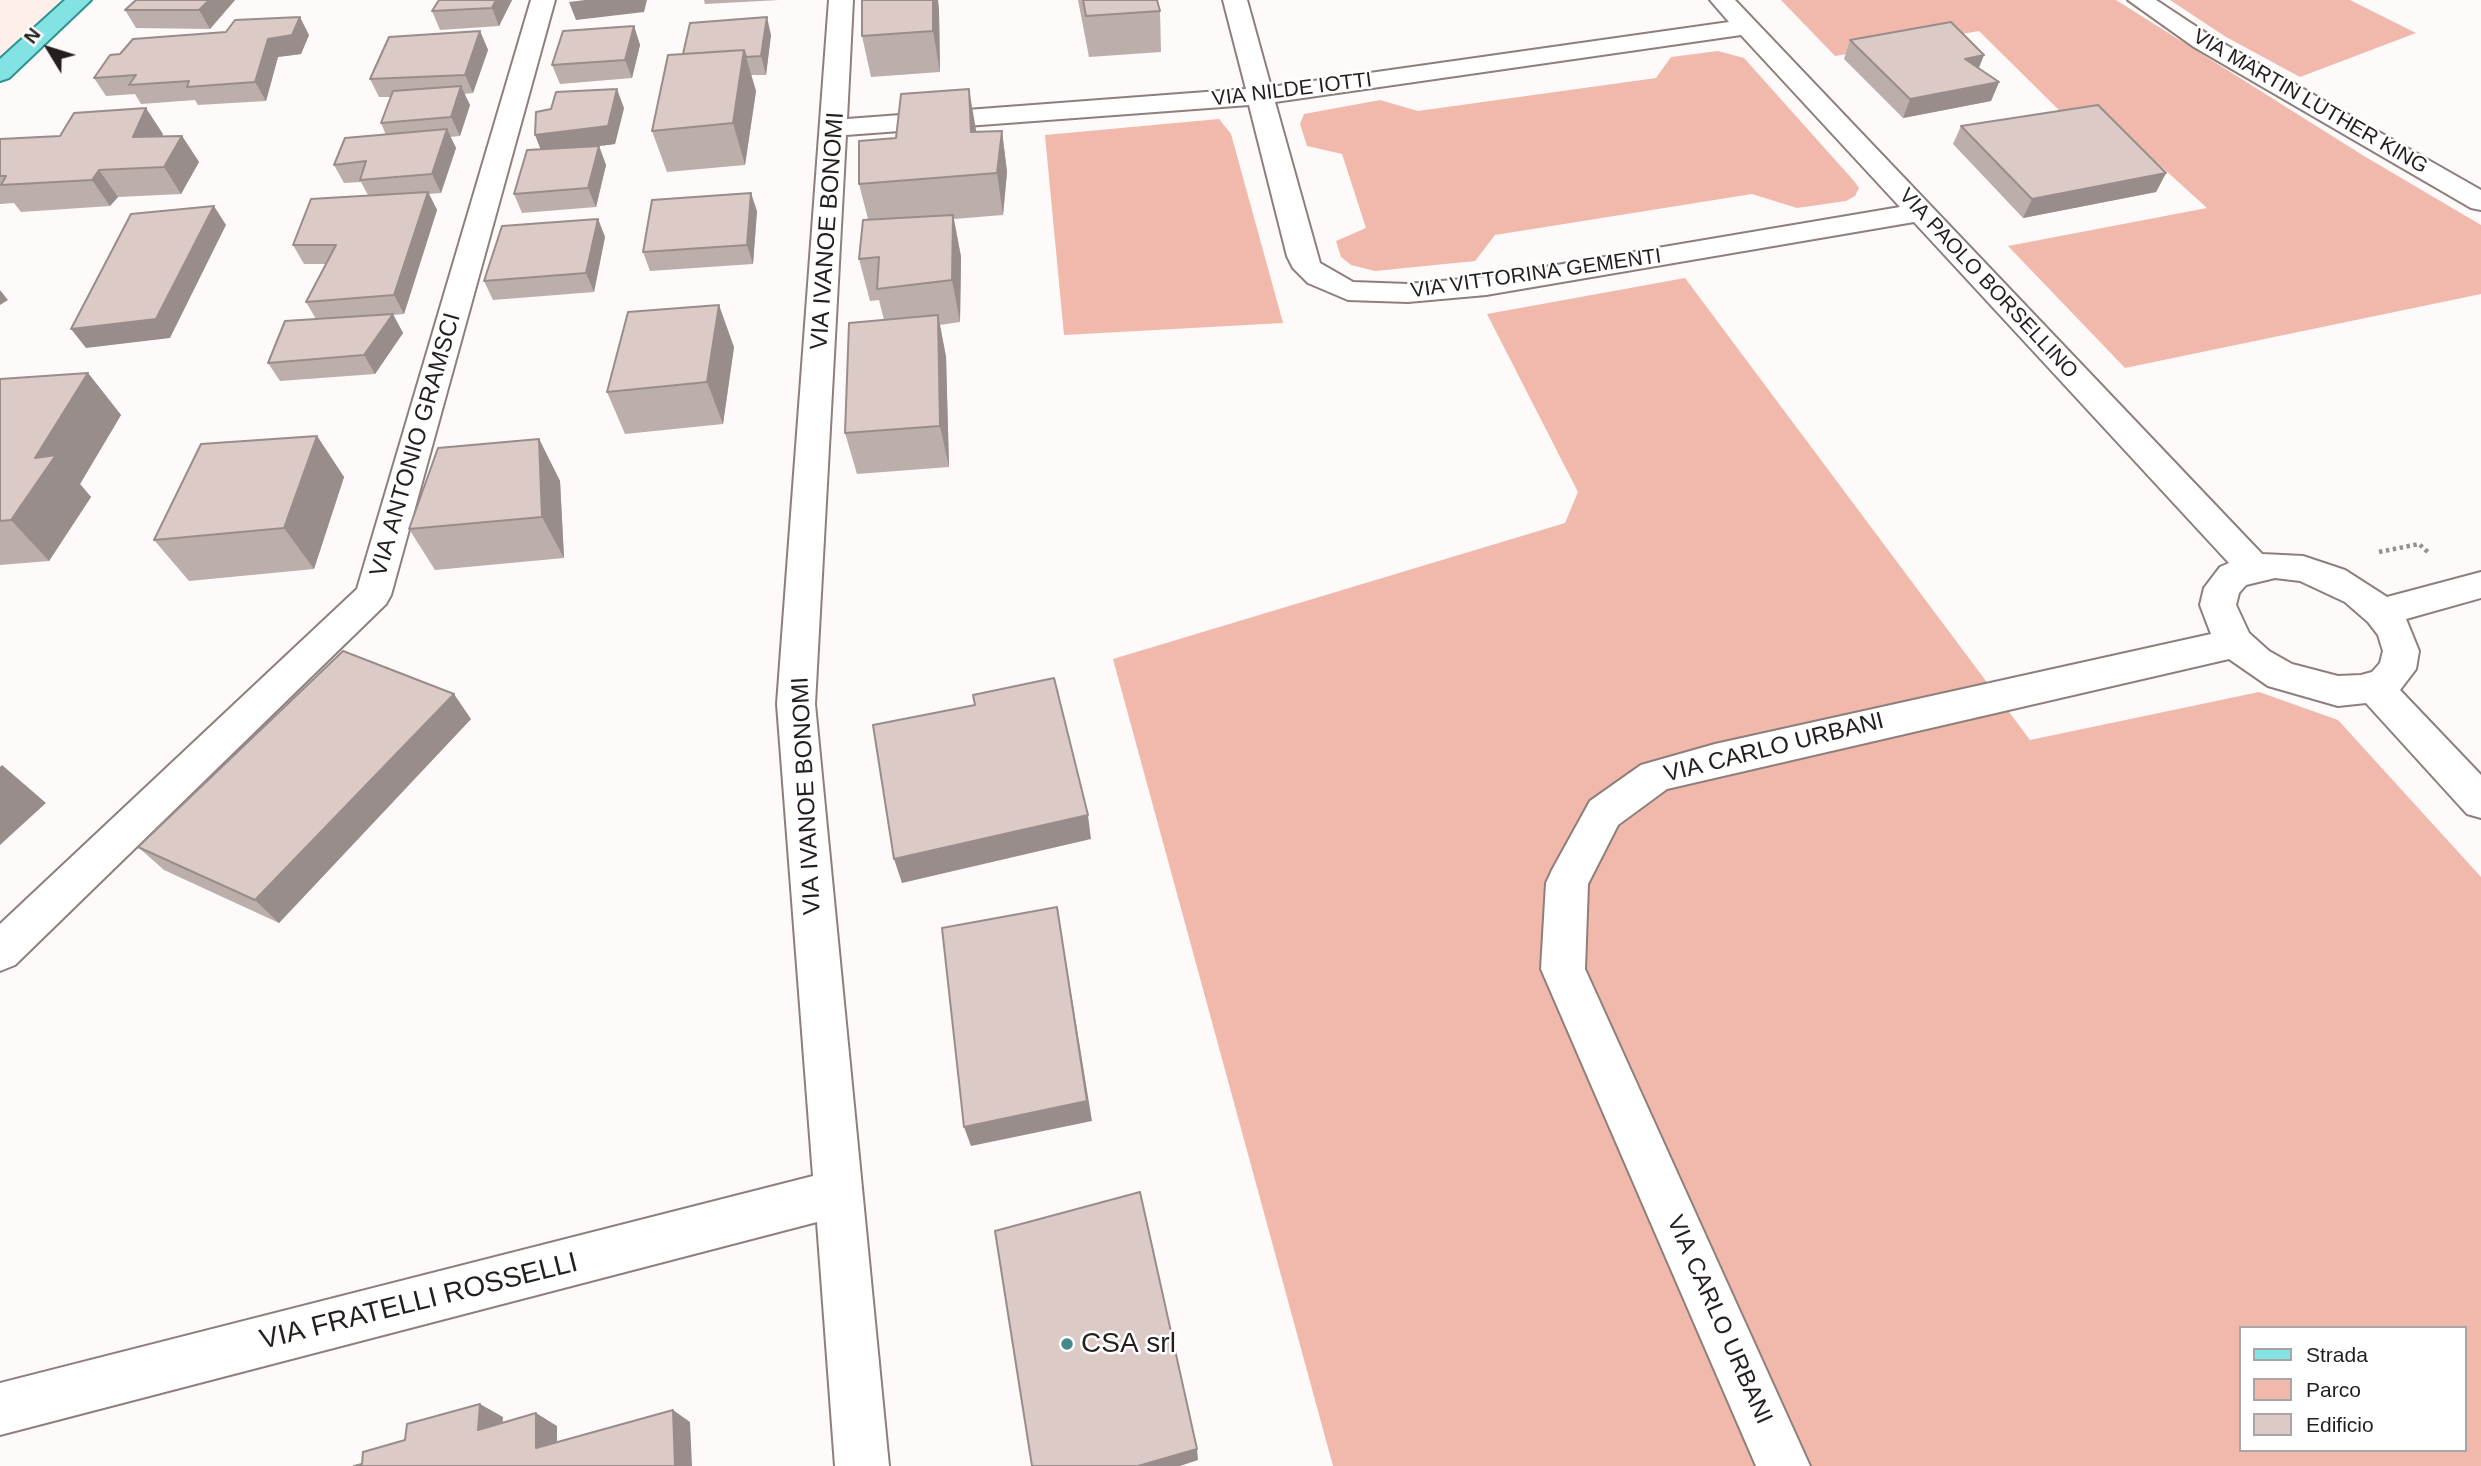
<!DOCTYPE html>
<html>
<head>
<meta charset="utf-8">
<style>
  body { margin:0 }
  #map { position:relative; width:2481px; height:1466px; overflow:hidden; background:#fdfaf9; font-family:Helvetica,sans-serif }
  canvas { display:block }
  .legend { position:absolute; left:2239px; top:1326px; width:228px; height:126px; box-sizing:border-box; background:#fff; border:2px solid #a7a5a5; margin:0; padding:9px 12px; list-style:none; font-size:21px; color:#241e1d }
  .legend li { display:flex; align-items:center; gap:14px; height:35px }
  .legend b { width:35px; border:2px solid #a7a5a5 }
  .north { position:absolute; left:14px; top:14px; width:70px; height:70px; -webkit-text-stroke:5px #fff; paint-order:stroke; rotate:308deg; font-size:19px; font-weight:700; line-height:28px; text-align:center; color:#241e1d }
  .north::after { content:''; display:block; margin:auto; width:24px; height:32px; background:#241e1d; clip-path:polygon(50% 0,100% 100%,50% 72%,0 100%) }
</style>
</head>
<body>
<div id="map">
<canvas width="2481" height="1466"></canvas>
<ul class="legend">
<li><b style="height:9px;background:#83e3e3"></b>Strada</li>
<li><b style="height:19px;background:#f1b9ab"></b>Parco</li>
<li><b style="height:19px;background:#dbcac6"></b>Edificio</li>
</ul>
<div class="north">N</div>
</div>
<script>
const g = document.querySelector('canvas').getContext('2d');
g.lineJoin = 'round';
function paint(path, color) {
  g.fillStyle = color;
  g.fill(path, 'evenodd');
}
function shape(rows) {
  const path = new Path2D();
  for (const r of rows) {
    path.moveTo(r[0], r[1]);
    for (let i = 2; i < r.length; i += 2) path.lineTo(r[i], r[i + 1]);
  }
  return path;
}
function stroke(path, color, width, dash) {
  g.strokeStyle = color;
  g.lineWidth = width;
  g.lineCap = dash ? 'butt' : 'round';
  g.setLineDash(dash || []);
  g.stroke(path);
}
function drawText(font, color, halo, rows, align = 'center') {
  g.font = font + ' Helvetica,sans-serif';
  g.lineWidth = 5;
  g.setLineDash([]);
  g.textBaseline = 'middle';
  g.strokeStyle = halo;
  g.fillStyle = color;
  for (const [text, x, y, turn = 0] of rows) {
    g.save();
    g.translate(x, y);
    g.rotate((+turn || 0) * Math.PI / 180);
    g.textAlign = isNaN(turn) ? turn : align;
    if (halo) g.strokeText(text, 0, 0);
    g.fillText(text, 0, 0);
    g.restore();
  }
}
paint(shape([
  [0,0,69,0,0,63]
]), '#ffefeb');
paint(shape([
  [1781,0,2116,0,2364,156,2481,225,2481,294,2125,368,2008,246,2207,208,2099,110,2063,114,1979,31,1835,56],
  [2170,0,2350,0,2416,33,2300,77,2226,37],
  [1718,51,1744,58,1854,181,1859,188,1855,196,1846,201,1797,208,1752,194,1495,235,1475,261,1375,271,1351,265,1341,257,1336,241,1366,228,1342,154,1307,146,1300,124,1304,114,1380,100,1418,111,1656,78,1671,57],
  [1219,119,1231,134,1283,323,1064,335,1045,135],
  [1685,278,2030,740,2259,692,2338,720,2481,877,2481,1466,1333,1466,1113,659,1565,523,1578,492,1487,314],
  [2241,1328,2465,1328,2465,1450,2241,1450]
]), '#f1b9ab');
const street = shape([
  [531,0,555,0,391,595,386,604,15,965,0,971,0,924,357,589,531,0],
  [829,0,853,0,847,119,1246,89,1223,0,1247,0,1271,87,1729,22,1710,0,1735,0,2262,554,2303,556,2345,570,2387,597,2481,572,2481,598,2406,619,2419,651,2416,669,2400,690,2481,775,2481,818,2467,814,2366,703,2338,706,2268,686,2229,659,1667,789,1618,825,1588,884,1585,969,1810,1466,1756,1466,1541,969,1546,883,1552,870,1590,801,1641,765,1715,744,2211,634,2200,605,2204,588,2220,567,2229,563,1914,222,1486,295,1408,302,1348,300,1308,283,1293,268,1287,256,1249,105,846,135,815,704,889,1466,835,1466,817,1222,0,1435,0,1383,813,1176,777,704,829,0],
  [1741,35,1900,207,1486,277,1408,284,1353,282,1320,263,1275,102,1741,35],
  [2275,578,2300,581,2345,602,2368,622,2378,635,2383,651,2380,663,2372,672,2361,675,2338,676,2292,664,2269,651,2249,633,2236,605,2239,593,2246,585,2275,578],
  [2128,0,2156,0,2212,37,2481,190,2481,210,2471,208,2194,47,2128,0]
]);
const primary = shape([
  [65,0,91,0,9,78,0,81,0,59,65,0]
]);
stroke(street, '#8e7f7b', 4);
stroke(primary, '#2c9292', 4);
stroke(shape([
  [2379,552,2419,544,2429,553]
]), '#969291', 4.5, [3.5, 3.5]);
paint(street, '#fff');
paint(primary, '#83e3e3');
paint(shape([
  [235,0,210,29,136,28,125,10],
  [439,0,512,0,499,26,440,30,432,11],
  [704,0,779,0,705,4],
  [862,0,938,0,939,11,940,72,871,77,862,36],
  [1078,0,1157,0,1160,11,1161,52,1089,57],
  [634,26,640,45,632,78,560,84,552,65],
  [480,31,488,50,473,93,464,94,470,105,460,136,450,137,456,148,441,193,429,194,437,210,404,314,393,315,403,333,375,374,280,381,268,363,316,319,306,302,326,264,304,264,293,245,368,195,361,182,344,183,334,165,386,135,381,123,391,97,379,97,370,79],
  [309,35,301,54,278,57,266,101,198,105,195,100,141,104,135,94,106,96,94,78],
  [771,35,766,75,751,75,756,91,745,165,667,172,652,131,683,54],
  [1850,40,1984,55,1979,68,1999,82,1991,101,1903,118,1844,59],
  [624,108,615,144,599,146,606,165,596,207,522,213,514,194,541,149],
  [1961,126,2166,173,2156,192,2023,218,1953,144],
  [1002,131,1007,172,1003,215,954,219,961,257,960,322,940,325,946,357,949,467,857,474,845,433,884,320,879,300,870,301,859,259,868,219,859,184,976,132],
  [163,134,162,136,182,136,199,162,181,194,118,197,110,206,21,212,14,203,0,204,0,139],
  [757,211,753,264,650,271,643,252],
  [598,219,605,237,594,292,493,300,484,281],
  [734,347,723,424,625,434,607,392],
  [88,373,121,415,80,484,91,497,49,561,0,565,0,379],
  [317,436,344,477,314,569,189,581,154,540],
  [539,439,560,481,564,558,435,570,409,529],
  [471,719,279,923,164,870,138,847]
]), '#bcaeaa');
paint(shape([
  [209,0,235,0,210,29,199,10],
  [496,0,512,0,499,26,492,8],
  [585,0,647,0,644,12,576,20,569,2],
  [933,0,938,0,939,11,940,72,933,31],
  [300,17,309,35,301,54,278,57,266,101,255,82,268,39],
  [767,17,771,35,766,75,761,56],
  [634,26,640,45,632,78,625,60],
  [480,31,488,50,473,93,465,75],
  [744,50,756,91,745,165,733,123],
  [1984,55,1976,74,1965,59],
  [1999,82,1991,101,1903,118,1910,99],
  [461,86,470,105,460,136,451,117],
  [617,89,624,108,615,144,599,146,606,165,596,207,588,188,542,153,535,135],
  [969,89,976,130,977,174,971,132],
  [146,108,163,134,150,164,133,137],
  [447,129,456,148,441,193,432,174],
  [1002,131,1007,172,1003,215,997,173],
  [182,136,199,162,181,194,164,167],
  [99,170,118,197,110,206,92,180],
  [2166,173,2156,192,2023,218,2032,199],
  [428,192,437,210,404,314,394,295],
  [751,193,757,211,753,264,747,245],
  [214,206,226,225,170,338,86,348,71,329],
  [953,215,961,257,960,322,952,280],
  [598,219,605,237,594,292,586,273],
  [0,290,8,300,0,305],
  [719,305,734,347,723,424,707,382],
  [393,314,403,333,375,374,364,355],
  [938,315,946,357,949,467,940,426],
  [88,373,121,415,80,484,91,497,49,561,11,520,35,458],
  [317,436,344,477,314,569,284,528],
  [539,439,560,481,564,558,542,517],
  [454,694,471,719,279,923,255,900],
  [2,765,46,803,0,845,0,767],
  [1088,815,1091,839,902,883,894,859],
  [1057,907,1092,1121,971,1146,964,1127],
  [480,1404,503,1417,501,1442,478,1430],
  [673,1410,690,1422,692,1466,675,1466],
  [536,1413,557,1426,557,1459,536,1448],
  [1197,1449,1198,1460,1180,1466,1138,1466]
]), '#998d8b');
const building = shape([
  [136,0,209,0,199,10,125,10,136,0],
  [439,0,496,0,492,8,432,11,439,0],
  [862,0,933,0,933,31,862,36,862,0],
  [1083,0,1157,0,1160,11,1086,16,1083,0],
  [300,17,292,35,268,39,255,82,187,87,189,81,129,85,136,75,94,78,110,55,120,54,133,39,226,32,235,20,300,17],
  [767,17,761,56,746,57,744,50,683,54,690,23,767,17],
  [1951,22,1984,55,1965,59,1999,82,1910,99,1850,40,1951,22],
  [634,26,625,60,552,65,563,31,634,26],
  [480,31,465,75,370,79,389,37,480,31],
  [744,50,733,123,652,131,668,55,744,50],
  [461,86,451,117,381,123,393,91,461,86],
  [617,89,608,126,535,135,536,112,551,109,556,92,617,89],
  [969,89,971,132,1002,131,997,173,859,184,859,141,896,138,901,94,969,89],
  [2098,105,2166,173,2032,199,1961,126,2098,105],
  [146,108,133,137,182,136,164,167,99,170,92,180,1,185,6,176,0,176,0,139,60,136,74,113,146,108],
  [447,129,432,174,360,180,366,161,334,165,345,138,447,129],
  [599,146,588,188,514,194,527,150,599,146],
  [428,192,394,295,306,302,336,245,293,245,311,199,428,192],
  [751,193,747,245,643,252,652,200,751,193],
  [214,206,156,319,71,329,131,214,214,206],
  [953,215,952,280,877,289,879,257,859,259,863,220,953,215],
  [598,219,586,273,484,281,502,226,598,219],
  [719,305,707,382,607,392,628,312,719,305],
  [393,314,364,355,268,363,285,321,393,314],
  [938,315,940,426,845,433,849,323,938,315],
  [88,373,35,458,56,455,11,520,0,521,0,379,88,373],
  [317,436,284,528,154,540,201,444,317,436],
  [539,439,542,517,409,529,438,448,539,439],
  [343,651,454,694,255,900,138,847,343,651],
  [1054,678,1088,815,894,859,873,725,975,705,973,695,1054,678],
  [1057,907,1087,1101,964,1127,942,928,1057,907],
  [1140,1192,1197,1449,1138,1466,1032,1466,995,1231,1140,1192],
  [480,1404,478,1430,536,1413,536,1448,673,1410,675,1466,354,1466,362,1464,363,1452,405,1440,407,1424,480,1404]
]);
paint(building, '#dbcac6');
stroke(building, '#998d8b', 2);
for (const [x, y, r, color] of [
  [1067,1344,7,"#438b8b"]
]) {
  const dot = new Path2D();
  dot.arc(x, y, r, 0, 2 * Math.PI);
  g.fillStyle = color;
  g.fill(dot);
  stroke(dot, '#fff', 2.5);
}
drawText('21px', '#241e1d', '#fff', [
  ["VIA NILDE IOTTI",1292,90,-7],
  ["VIA MARTIN LUTHER KING",2310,102,30],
  ["VIA VITTORINA GEMENTI",1536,274,-8],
  ["VIA PAOLO BORSELLINO",1988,284,47]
]);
drawText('24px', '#241e1d', '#fff', [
  ["VIA IVANOE BONOMI",828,231,-86],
  ["VIA ANTONIO GRAMSCI",416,445,-74],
  ["VIA CARLO URBANI",1774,748,-14],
  ["VIA IVANOE BONOMI",807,796,-93],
  ["VIA CARLO URBANI",1719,1320,66]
]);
drawText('28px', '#241e1d', '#fff', [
  ["VIA FRATELLI ROSSELLI",419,1302,-14]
]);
drawText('28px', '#241e1d', '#fff', [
  ["CSA srl",1081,1344]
], 'left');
</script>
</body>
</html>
